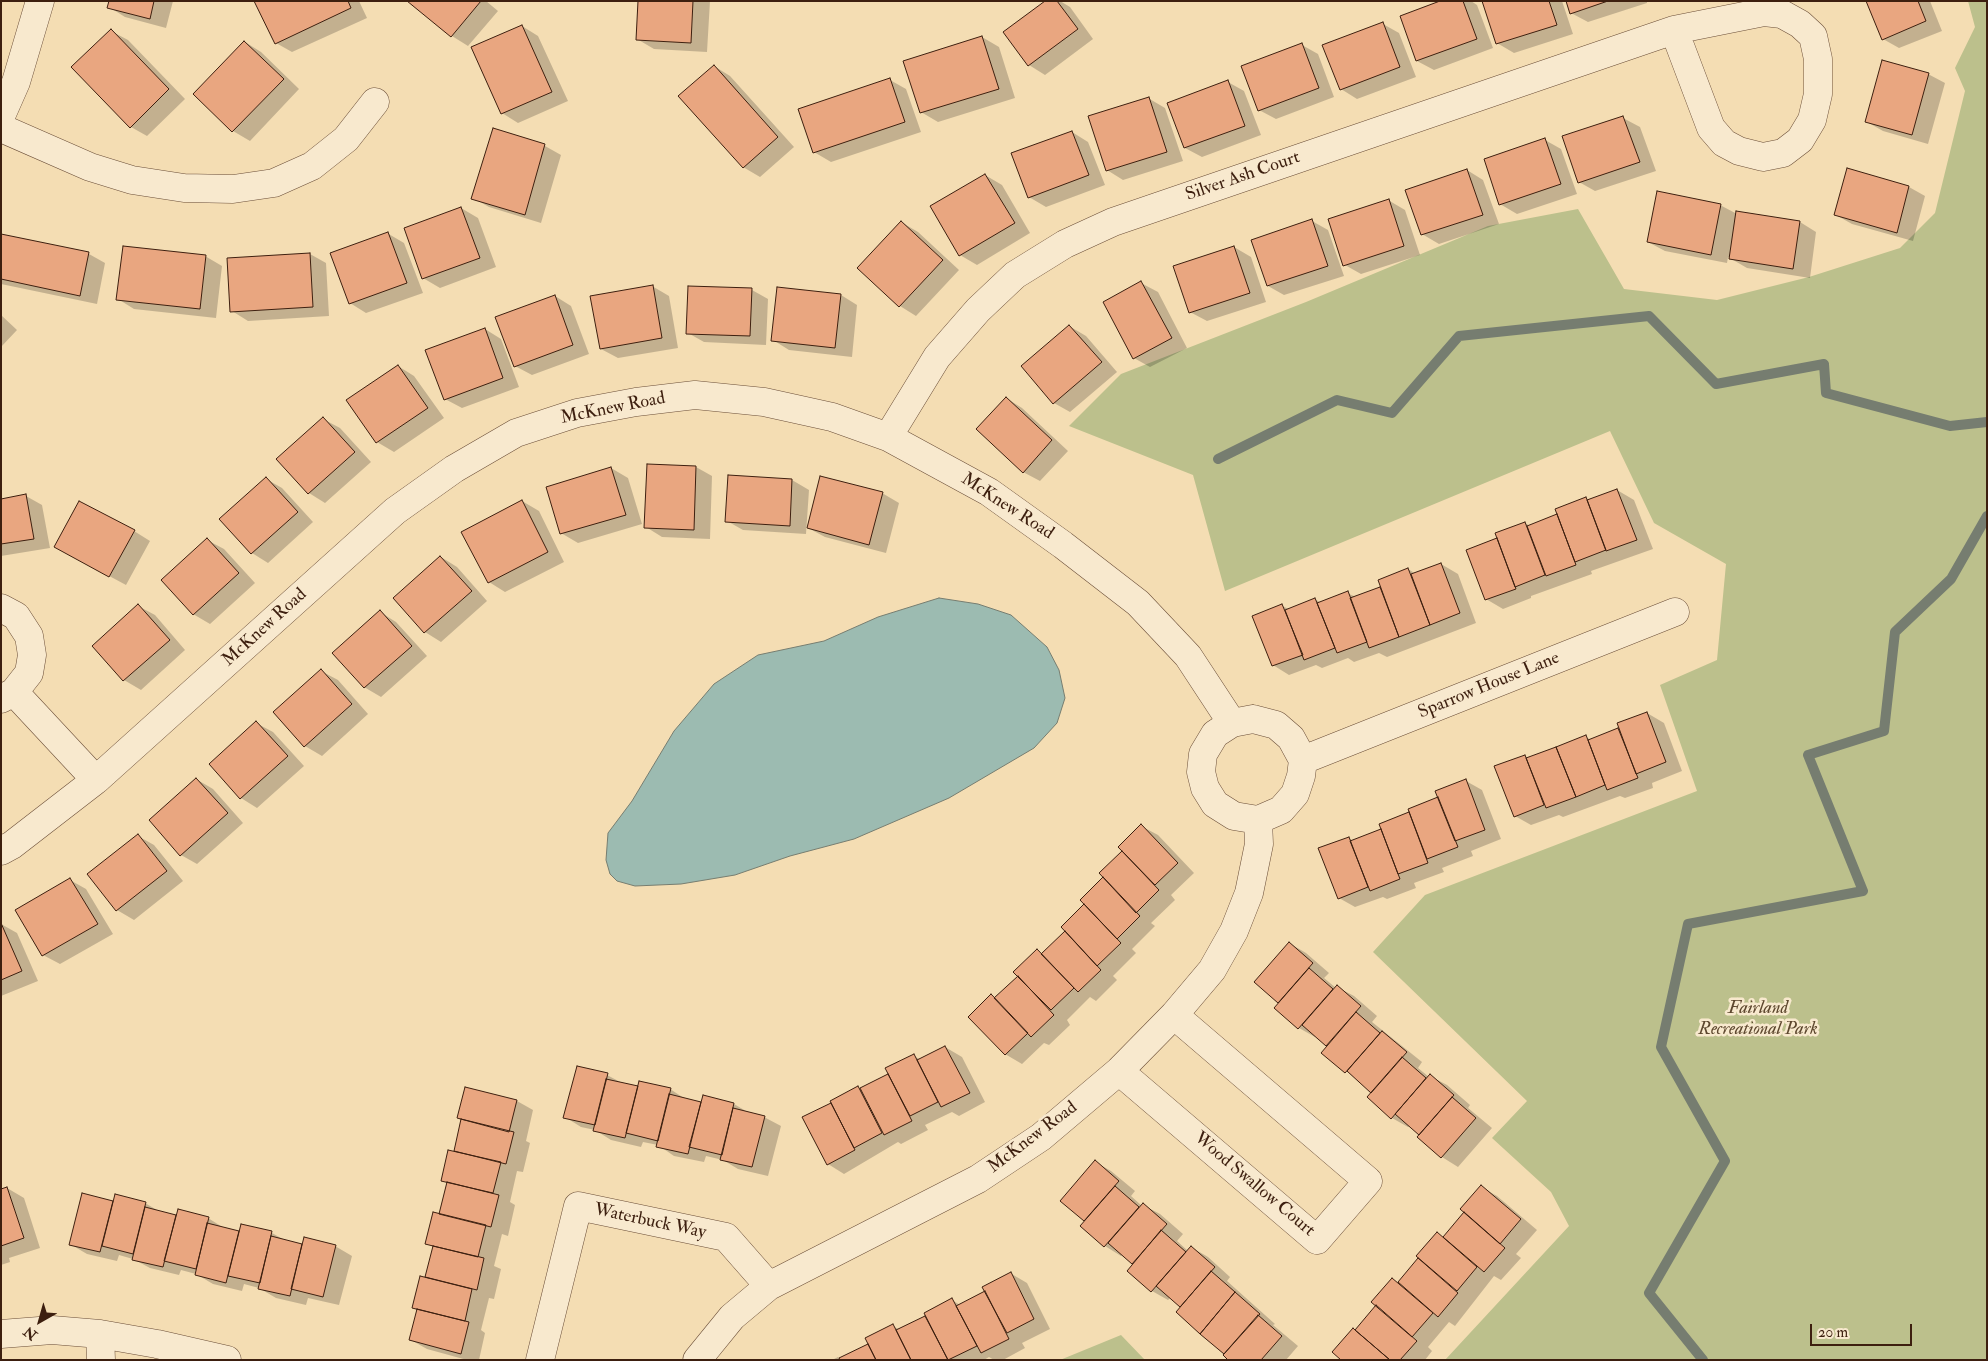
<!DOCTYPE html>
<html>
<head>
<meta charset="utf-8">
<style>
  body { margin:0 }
  #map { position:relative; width:1988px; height:1361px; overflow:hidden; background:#f4ddb3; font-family:"IM FELL Double Pica",serif }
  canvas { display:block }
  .frame { position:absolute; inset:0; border:2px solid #3d1f0f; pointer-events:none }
  .north { position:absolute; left:15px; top:1296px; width:50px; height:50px; -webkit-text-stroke:4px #f8e9ce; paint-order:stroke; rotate:218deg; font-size:14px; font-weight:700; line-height:20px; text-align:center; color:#3d1f0f }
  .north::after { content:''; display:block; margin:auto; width:18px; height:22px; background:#3d1f0f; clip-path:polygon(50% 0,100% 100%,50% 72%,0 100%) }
  .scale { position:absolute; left:1810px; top:1324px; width:102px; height:22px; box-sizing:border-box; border:2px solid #3d1f0f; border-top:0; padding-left:6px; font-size:15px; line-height:18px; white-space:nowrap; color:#3d1f0f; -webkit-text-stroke:4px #f8e9ce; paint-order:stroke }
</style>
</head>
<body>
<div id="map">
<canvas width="1988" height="1361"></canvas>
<div class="frame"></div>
<div class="north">N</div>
<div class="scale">20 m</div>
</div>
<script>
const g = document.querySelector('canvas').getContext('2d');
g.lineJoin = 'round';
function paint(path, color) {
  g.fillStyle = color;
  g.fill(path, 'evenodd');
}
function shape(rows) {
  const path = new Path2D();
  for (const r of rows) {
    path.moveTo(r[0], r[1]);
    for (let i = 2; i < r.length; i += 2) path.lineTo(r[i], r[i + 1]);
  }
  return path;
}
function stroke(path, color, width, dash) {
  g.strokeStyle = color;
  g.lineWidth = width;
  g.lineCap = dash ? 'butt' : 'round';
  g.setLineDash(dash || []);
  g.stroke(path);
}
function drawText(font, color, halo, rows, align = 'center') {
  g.font = font + ' "IM FELL Double Pica",serif';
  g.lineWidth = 5;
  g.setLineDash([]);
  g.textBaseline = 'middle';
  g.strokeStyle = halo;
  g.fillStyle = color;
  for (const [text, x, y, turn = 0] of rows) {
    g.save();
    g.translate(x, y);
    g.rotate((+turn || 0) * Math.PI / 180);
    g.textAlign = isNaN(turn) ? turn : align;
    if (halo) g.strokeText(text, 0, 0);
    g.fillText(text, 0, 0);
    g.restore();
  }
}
paint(shape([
  [1968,1,1987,1,1987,1360,1445,1360,1569,1226,1551,1192,1492,1138,1527,1101,1373,952,1425,895,1697,791,1660,685,1717,660,1726,564,1654,523,1610,431,1225,591,1193,475,1069,426,1121,374,1306,302,1488,226,1578,209,1624,289,1717,300,1809,277,1900,248,1935,213,1965,91,1955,68,1975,27],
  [1121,1335,1145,1360,1060,1360]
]), '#bcc08c');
const water = shape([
  [939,598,978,604,1011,615,1047,647,1059,670,1065,698,1057,723,1034,748,949,798,854,839,790,856,735,875,681,884,635,886,617,881,610,874,606,860,608,833,632,801,674,731,714,684,758,655,824,641,878,617,939,598]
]);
paint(water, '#9cbbb1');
stroke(water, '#767d70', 1);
paint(shape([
  [110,1,173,1,166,28,125,17,109,7],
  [256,1,359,1,367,18,292,52,276,43],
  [409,1,486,1,498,11,468,46,452,36],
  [639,1,710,1,707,52,654,49,637,39],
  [1047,1,1060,1,1070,7,1093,39,1045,75,1029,65],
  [1443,1,1471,1,1477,5,1493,48,1434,70,1417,61,1401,17],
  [1484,1,1562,1,1573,34,1514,53,1497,43],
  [1568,1,1647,1,1647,3,1588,22,1571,13],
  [1867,1,1930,1,1942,31,1899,48,1883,39],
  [1383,24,1399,33,1416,77,1357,99,1341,89],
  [522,26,538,36,568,101,518,123,502,113],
  [111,31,128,40,185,99,147,136,131,127],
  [982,37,999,47,1015,98,938,122,921,112],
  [245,42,261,52,299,89,250,141,233,131,195,94],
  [1302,45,1318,54,1334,97,1276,119,1259,110],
  [714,66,730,76,794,147,760,177,743,167],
  [1928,74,1945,83,1928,144,1883,131,1867,122],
  [890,80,906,89,921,132,831,162,814,152],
  [1228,82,1244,91,1261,135,1202,157,1185,148],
  [1148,98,1165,108,1183,161,1123,180,1107,170],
  [1623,118,1640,127,1656,171,1595,191,1579,182],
  [493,130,545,146,561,155,541,223,489,207,473,198],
  [1072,132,1088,142,1105,185,1046,207,1029,197],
  [1545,140,1561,149,1577,194,1517,214,1500,204],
  [1467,170,1483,180,1499,224,1439,244,1422,234],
  [1848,170,1909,187,1925,196,1913,241,1852,224,1836,215],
  [985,175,1002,185,1030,233,977,265,960,255],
  [1388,200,1405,210,1420,255,1361,274,1345,265],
  [1720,205,1737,214,1737,213,1800,222,1816,232,1810,278,1747,268,1728,257,1727,263,1665,251,1648,242],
  [461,208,478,218,496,267,440,288,423,278],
  [1312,221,1328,230,1344,276,1284,295,1268,286],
  [901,222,918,232,959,270,916,316,900,306,859,268],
  [387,233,404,243,423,293,366,313,350,303],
  [1,235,89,254,105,263,97,304,1,284],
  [1234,247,1251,257,1266,302,1207,321,1190,312],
  [310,254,326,263,329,316,248,321,232,311],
  [205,256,222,266,216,318,134,309,118,299],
  [1141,283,1158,292,1187,348,1150,367,1134,358],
  [652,286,669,296,678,348,618,358,601,349],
  [752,290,768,299,766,345,704,342,688,333],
  [841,295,857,305,852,357,789,350,773,340],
  [555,296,571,306,589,354,532,375,515,366],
  [1,315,17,330,1,347],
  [1069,326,1086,336,1117,372,1070,412,1054,403],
  [485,329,501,339,519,387,462,408,445,399],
  [398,366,414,376,444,418,394,452,377,442,348,400],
  [1006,398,1022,408,1068,451,1040,481,1023,472],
  [323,419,340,428,371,462,325,503,309,493],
  [696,467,712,476,710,539,662,537,646,527],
  [611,468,628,478,642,524,578,543,561,533],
  [729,476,792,480,809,490,806,534,743,530,727,521],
  [266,479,282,488,313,522,268,563,252,553,221,519],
  [1617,490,1634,500,1653,549,1591,571,1592,574,1531,596,1531,598,1503,609,1486,599,1498,539,1525,523,1530,526,1559,515,1586,499,1589,501],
  [882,493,899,503,886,553,825,537,808,528],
  [26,496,42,505,50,548,1,556,1,500],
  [522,501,539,511,564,562,505,592,489,582],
  [134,531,150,541,126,585,72,556],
  [207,540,224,549,255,583,210,624,193,614],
  [441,557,457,567,487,601,441,642,425,632,394,598],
  [1441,564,1458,574,1476,623,1387,657,1379,653,1354,662,1348,658,1322,668,1316,665,1289,675,1273,665,1282,606,1289,609,1315,599,1321,603,1347,593,1356,597,1382,587,1408,569,1416,574],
  [138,606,155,615,185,650,141,690,124,680,93,646],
  [380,612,396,622,427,656,381,697,364,687],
  [321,671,338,680,368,714,322,756,305,746,275,712],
  [1647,713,1664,723,1682,771,1652,783,1653,788,1625,798,1620,796,1563,817,1559,815,1531,825,1515,816,1525,756,1529,759,1586,737,1591,740,1620,729],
  [256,723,273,732,304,766,257,808,241,798,210,764],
  [196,779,213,789,243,823,197,864,181,855],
  [1466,781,1482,790,1501,839,1471,851,1473,856,1442,868,1444,872,1414,883,1416,888,1387,899,1383,897,1355,907,1339,898,1349,838,1353,841,1382,829,1380,825,1411,813,1440,798],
  [1141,826,1158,835,1194,873,1171,895,1175,900,1151,923,1155,926,1132,949,1136,953,1113,976,1117,980,1096,1001,1090,997,1067,1020,1070,1025,1049,1045,1044,1043,1022,1064,1005,1054,996,999,1019,976,1037,951,1043,954,1066,931],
  [138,836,154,845,183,881,134,920,117,910],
  [70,880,86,889,113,934,60,964,43,955],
  [1,924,17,933,38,981,1,996],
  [1289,943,1306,953,1329,973,1324,978,1336,988,1337,987,1354,996,1377,1016,1372,1022,1422,1062,1418,1068,1429,1077,1430,1076,1447,1085,1470,1105,1468,1108,1492,1128,1458,1167,1442,1157,1410,1126,1408,1127,1392,1118,1373,1093,1323,1052,1328,1046,1316,1036,1315,1037,1299,1028,1280,1003,1256,982],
  [945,1047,962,1057,985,1102,959,1116,952,1112,925,1125,928,1130,901,1144,898,1142,844,1174,828,1164,804,1118,832,1104,858,1087,861,1089,890,1074,914,1056,921,1060],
  [607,1075,624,1084,639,1088,670,1089,687,1100,702,1103,704,1097,734,1104,751,1114,764,1117,781,1126,768,1176,738,1169,723,1160,706,1156,704,1162,674,1156,658,1145,643,1142,641,1147,611,1140,595,1130,581,1127,565,1117],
  [517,1101,533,1110,526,1141,530,1143,523,1172,517,1171,510,1202,515,1205,508,1236,502,1234,494,1266,501,1269,494,1299,489,1298,481,1330,485,1333,479,1360,467,1360,427,1349,411,1340,434,1247,427,1243,439,1215,448,1183,442,1180,455,1152,462,1120],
  [1095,1162,1111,1171,1135,1191,1131,1196,1142,1206,1143,1205,1160,1214,1183,1234,1177,1241,1188,1251,1191,1247,1208,1257,1230,1277,1227,1281,1275,1324,1273,1325,1298,1346,1286,1360,1230,1360,1226,1354,1181,1307,1171,1297,1168,1300,1152,1291,1134,1264,1123,1254,1121,1256,1105,1246,1082,1226,1086,1221,1062,1201],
  [1481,1187,1497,1196,1537,1230,1516,1254,1521,1258,1501,1280,1494,1276,1455,1326,1449,1322,1428,1347,1432,1351,1425,1360,1343,1360,1356,1331,1378,1305,1392,1279,1398,1283,1420,1258,1437,1233,1444,1238,1466,1212],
  [7,1188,24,1198,40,1248,9,1258,10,1262,1,1265,1,1190],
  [83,1194,114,1202,145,1203,162,1213,177,1217,208,1218,224,1228,240,1232,242,1225,272,1233,288,1242,303,1246,335,1246,352,1256,339,1305,308,1298,306,1305,276,1298,259,1288,244,1284,242,1291,213,1284,196,1274,181,1270,179,1275,150,1268,133,1259,119,1255,117,1261,87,1254,70,1244],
  [1010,1273,1027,1283,1050,1329,1022,1343,1025,1348,1003,1360,994,1360,989,1357,984,1360,832,1360,838,1357,841,1359,870,1344,893,1326,900,1330,927,1316,952,1300,960,1305,986,1291]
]), '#0003');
stroke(shape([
  [1218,459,1337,400,1392,413,1459,336,1649,316,1716,384,1824,364,1826,393,1950,426,1987,422],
  [1703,1360,1649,1293,1725,1161,1661,1047,1688,924,1863,891,1808,755,1884,731,1895,632,1951,579,1987,516]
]), '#767d70', 10);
const building = shape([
  [109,1,154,1,150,19,107,8,109,1],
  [254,1,348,1,351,8,275,44,254,1],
  [407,1,481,1,451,37,407,1],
  [638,1,693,1,691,43,636,40,638,1],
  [1045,1,1057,1,1078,29,1028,66,1003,32,1045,1],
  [1440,1,1463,1,1477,39,1416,61,1400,16,1440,1],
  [1482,1,1549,1,1557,25,1496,44,1482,1],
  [1566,1,1608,1,1570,14,1566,1],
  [1866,1,1918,1,1926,21,1882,40,1866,1],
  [1383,22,1400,67,1340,90,1322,45,1383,22],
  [522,25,552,92,501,114,471,47,522,25],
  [111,29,169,89,130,128,71,67,111,29],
  [982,36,999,89,920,113,903,61,982,36],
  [244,41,284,79,232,132,193,94,244,41],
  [1302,43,1319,88,1258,111,1241,66,1302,43],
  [1882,60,1929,73,1912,135,1865,122,1882,60],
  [714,65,778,137,743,168,678,96,714,65],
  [890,78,905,122,813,153,798,109,890,78],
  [1228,80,1245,126,1184,148,1167,103,1228,80],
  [1149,97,1167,152,1106,171,1088,116,1149,97],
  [1623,116,1640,162,1578,183,1562,136,1623,116],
  [493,128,545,144,525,215,471,199,493,128],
  [1072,131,1089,175,1028,198,1011,153,1072,131],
  [1545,138,1561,184,1499,205,1484,159,1545,138],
  [1847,168,1909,186,1897,233,1834,215,1847,168],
  [1467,169,1483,215,1421,235,1405,190,1467,169],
  [985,174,1015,223,959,256,930,206,985,174],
  [1657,191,1721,204,1711,255,1647,242,1657,191],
  [1389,199,1404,246,1343,266,1328,219,1389,199],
  [461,207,480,258,422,279,404,228,461,207],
  [1736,211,1800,221,1793,269,1729,259,1736,211],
  [1312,219,1328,266,1267,286,1251,240,1312,219],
  [901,221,943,260,899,307,857,268,901,221],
  [388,232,407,283,349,304,330,253,388,232],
  [1,234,89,252,80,296,1,279,1,234],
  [123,246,206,255,200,309,116,300,123,246],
  [1234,246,1250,293,1189,313,1173,266,1234,246],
  [310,253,313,307,230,312,227,258,310,253],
  [1141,281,1172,338,1133,359,1103,302,1141,281],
  [653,285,662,338,600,349,590,296,653,285],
  [688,286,752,288,750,336,686,334,688,286],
  [777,287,841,294,835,348,771,341,777,287],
  [555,295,573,345,514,367,495,317,555,295],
  [1069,325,1102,362,1053,404,1021,366,1069,325],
  [485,328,503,378,444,400,425,350,485,328],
  [398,365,428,408,376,443,346,400,398,365],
  [1006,397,1052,440,1023,473,976,429,1006,397],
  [323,417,355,452,308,494,276,459,323,417],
  [647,464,696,466,694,530,644,528,647,464],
  [611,467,626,515,560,534,546,487,611,467],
  [728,475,792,479,790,526,725,522,728,475],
  [820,476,883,492,869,545,807,528,820,476],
  [266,477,298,512,251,554,219,519,266,477],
  [1617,489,1637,540,1606,551,1587,500,1617,489],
  [26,494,34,539,1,544,1,499,26,494],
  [1586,497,1606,550,1575,562,1555,509,1586,497],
  [522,500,548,552,488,583,461,532,522,500],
  [79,501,135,530,109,577,54,547,79,501],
  [1557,514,1576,565,1546,576,1527,526,1557,514],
  [1525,522,1545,575,1515,587,1495,533,1525,522],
  [207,538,239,573,193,615,161,580,207,538],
  [1497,538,1516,589,1485,600,1466,550,1497,538],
  [440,556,472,591,424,633,393,598,440,556],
  [1441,563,1460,613,1430,625,1411,574,1441,563],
  [1408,568,1430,625,1399,637,1378,580,1408,568],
  [1380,587,1399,637,1369,648,1350,598,1380,587],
  [1348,591,1367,642,1337,653,1317,603,1348,591],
  [1315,598,1335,648,1304,660,1285,610,1315,598],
  [138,604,170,640,123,681,92,646,138,604],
  [1282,604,1303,655,1272,666,1252,616,1282,604],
  [380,610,412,646,364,688,332,653,380,610],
  [321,669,352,704,304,747,273,712,321,669],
  [1647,712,1666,762,1636,774,1617,723,1647,712],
  [256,721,288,756,240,799,209,764,256,721],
  [1618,728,1638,778,1607,790,1588,740,1618,728],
  [1586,735,1605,785,1576,797,1556,747,1586,735],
  [1556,747,1576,797,1546,808,1526,758,1556,747],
  [1525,755,1544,805,1514,817,1494,766,1525,755],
  [196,778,228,813,180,856,149,820,196,778],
  [1466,779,1485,830,1455,841,1435,791,1466,779],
  [1438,797,1458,847,1427,859,1408,809,1438,797],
  [1409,812,1428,863,1398,874,1379,824,1409,812],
  [1141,824,1178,863,1155,885,1118,847,1141,824],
  [1381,829,1400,879,1370,891,1350,841,1381,829],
  [138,834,167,871,116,911,87,874,138,834],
  [1349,837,1368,887,1338,899,1318,848,1349,837],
  [1122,851,1159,890,1136,913,1099,873,1122,851],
  [1103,877,1140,916,1117,939,1080,900,1103,877],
  [70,878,98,924,42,956,15,910,70,878],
  [1084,904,1121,943,1097,966,1061,927,1084,904],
  [1,923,22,971,1,980,1,923],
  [1065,931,1101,970,1078,992,1041,954,1065,931],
  [1289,942,1313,963,1278,1003,1254,982,1289,942],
  [1037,949,1074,988,1051,1010,1013,972,1037,949],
  [1309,968,1333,989,1298,1029,1274,1008,1309,968],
  [1018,976,1054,1015,1031,1037,994,998,1018,976],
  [1337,985,1361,1006,1326,1046,1302,1025,1337,985],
  [991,994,1028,1033,1005,1055,968,1017,991,994],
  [1356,1012,1380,1033,1345,1073,1321,1053,1356,1012],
  [1382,1031,1407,1052,1371,1093,1347,1071,1382,1031],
  [945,1046,970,1093,941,1107,917,1060,945,1046],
  [914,1054,938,1102,910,1116,885,1068,914,1054],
  [1402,1057,1426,1078,1391,1119,1367,1097,1402,1057],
  [577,1066,608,1073,595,1125,563,1118,577,1066],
  [888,1074,912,1121,884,1135,860,1088,888,1074],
  [1430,1074,1454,1095,1419,1135,1395,1114,1430,1074],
  [606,1079,638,1086,625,1138,593,1131,606,1079],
  [639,1081,671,1088,658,1141,626,1133,639,1081],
  [858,1086,882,1133,854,1148,830,1101,858,1086],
  [465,1087,517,1100,509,1132,457,1118,465,1087],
  [669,1094,701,1102,688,1154,656,1147,669,1094],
  [703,1095,734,1103,722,1155,689,1147,703,1095],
  [1452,1097,1476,1118,1441,1158,1417,1137,1452,1097],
  [831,1103,855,1150,827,1165,802,1117,831,1103],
  [733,1108,765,1116,752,1167,720,1160,733,1108],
  [461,1119,514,1132,506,1164,454,1151,461,1119],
  [448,1150,501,1162,493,1193,441,1181,448,1150],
  [1095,1160,1119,1181,1084,1221,1060,1201,1095,1160],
  [447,1182,499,1195,491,1227,439,1214,447,1182],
  [1481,1185,1521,1219,1500,1244,1460,1209,1481,1185],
  [1115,1186,1139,1207,1104,1247,1080,1226,1115,1186],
  [7,1187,24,1238,1,1246,1,1189,7,1187],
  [82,1193,113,1201,100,1252,69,1245,82,1193],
  [115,1194,146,1202,133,1254,102,1246,115,1194],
  [1143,1203,1167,1224,1132,1264,1108,1243,1143,1203],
  [145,1207,176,1215,163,1267,132,1260,145,1207],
  [178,1209,209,1217,196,1269,164,1261,178,1209],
  [433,1212,486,1225,478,1257,425,1244,433,1212],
  [1464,1212,1505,1248,1484,1272,1443,1237,1464,1212],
  [207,1223,239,1231,226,1283,195,1275,207,1223],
  [241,1224,272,1231,260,1283,228,1276,241,1224],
  [1161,1230,1186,1252,1151,1292,1127,1271,1161,1230],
  [1437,1232,1477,1267,1457,1291,1416,1256,1437,1232],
  [271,1236,302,1244,290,1296,258,1289,271,1236],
  [304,1237,336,1245,323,1297,291,1289,304,1237],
  [433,1246,484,1258,477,1290,425,1277,433,1246],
  [1191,1246,1215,1267,1180,1307,1156,1286,1191,1246],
  [1418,1258,1458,1293,1438,1317,1398,1282,1418,1258],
  [1211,1271,1235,1292,1200,1334,1176,1312,1211,1271],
  [1011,1272,1034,1319,1007,1333,982,1287,1011,1272],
  [420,1276,472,1289,465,1321,412,1308,420,1276],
  [1392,1278,1433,1313,1412,1337,1371,1302,1392,1278],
  [985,1291,1009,1339,981,1353,956,1306,985,1291],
  [1235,1292,1260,1314,1224,1354,1200,1334,1235,1292],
  [952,1298,977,1346,948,1360,924,1313,952,1298],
  [1376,1305,1417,1341,1400,1360,1390,1360,1355,1330,1376,1305],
  [417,1309,469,1322,461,1354,409,1340,417,1309],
  [1258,1315,1282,1336,1261,1360,1228,1360,1223,1355,1258,1315],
  [925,1316,948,1360,911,1360,896,1330,925,1316],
  [893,1324,911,1360,876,1360,865,1338,893,1324],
  [1353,1328,1355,1330,1390,1360,1341,1360,1332,1352,1353,1328],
  [868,1344,876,1360,840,1360,839,1358,868,1344]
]);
paint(building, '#e9a680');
stroke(building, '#3d1f0f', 1);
const street = shape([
  [1,116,16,82,40,1],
  [1,128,90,167,132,180,184,188,233,189,274,183,312,166,346,139,375,102],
  [888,437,937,357,978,310,1015,275,1065,244,1113,222,1674,30,1764,12,1782,14,1800,24,1813,36,1818,59,1818,94,1812,120,1800,140,1783,153,1763,157,1739,151,1724,143,1711,128,1674,30],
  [1,608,16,616,29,636,32,655,29,673,14,692,1,699],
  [14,692,96,780],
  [1253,719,1276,725,1291,738,1303,760,1301,776,1295,794,1281,810,1258,820,1234,816,1215,804,1205,788,1201,772,1203,754,1215,734,1232,723,1253,719],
  [1303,760,1675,612],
  [1,851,12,845,96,780,395,511,454,469,516,433,577,413,636,402,695,395,764,402,832,417,888,437,989,492,1063,545,1138,603,1188,656,1232,723],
  [1119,1071,1317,1240,1368,1181,1174,1015],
  [1,1334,52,1330,100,1334,157,1344,227,1360],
  [100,1334,101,1360],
  [540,1360,578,1206,726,1237,769,1286],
  [697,1360,732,1317,769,1286,978,1179,1041,1137,1119,1071,1174,1015,1212,970,1234,931,1249,893,1259,844,1258,820]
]);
stroke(street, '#6b4e38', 29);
stroke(street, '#f8e9ce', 28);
drawText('18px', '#3d1f0f', '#f8e9ce', [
  ["Silver Ash Court",1243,177,-19],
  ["McKnew Road",613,409,-11],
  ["McKnew Road",1007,507,33],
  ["McKnew Road",265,628,-42],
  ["Sparrow House Lane",1489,686,-22],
  ["McKnew Road",1033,1138,-37],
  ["Wood Swallow Court",1254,1185,40],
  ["Waterbuck Way",650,1222,12]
]);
drawText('italic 18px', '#5d472e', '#f8e9ce', [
  ["Fairland",1758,1009],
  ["Recreational Park",1758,1030]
]);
</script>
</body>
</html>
